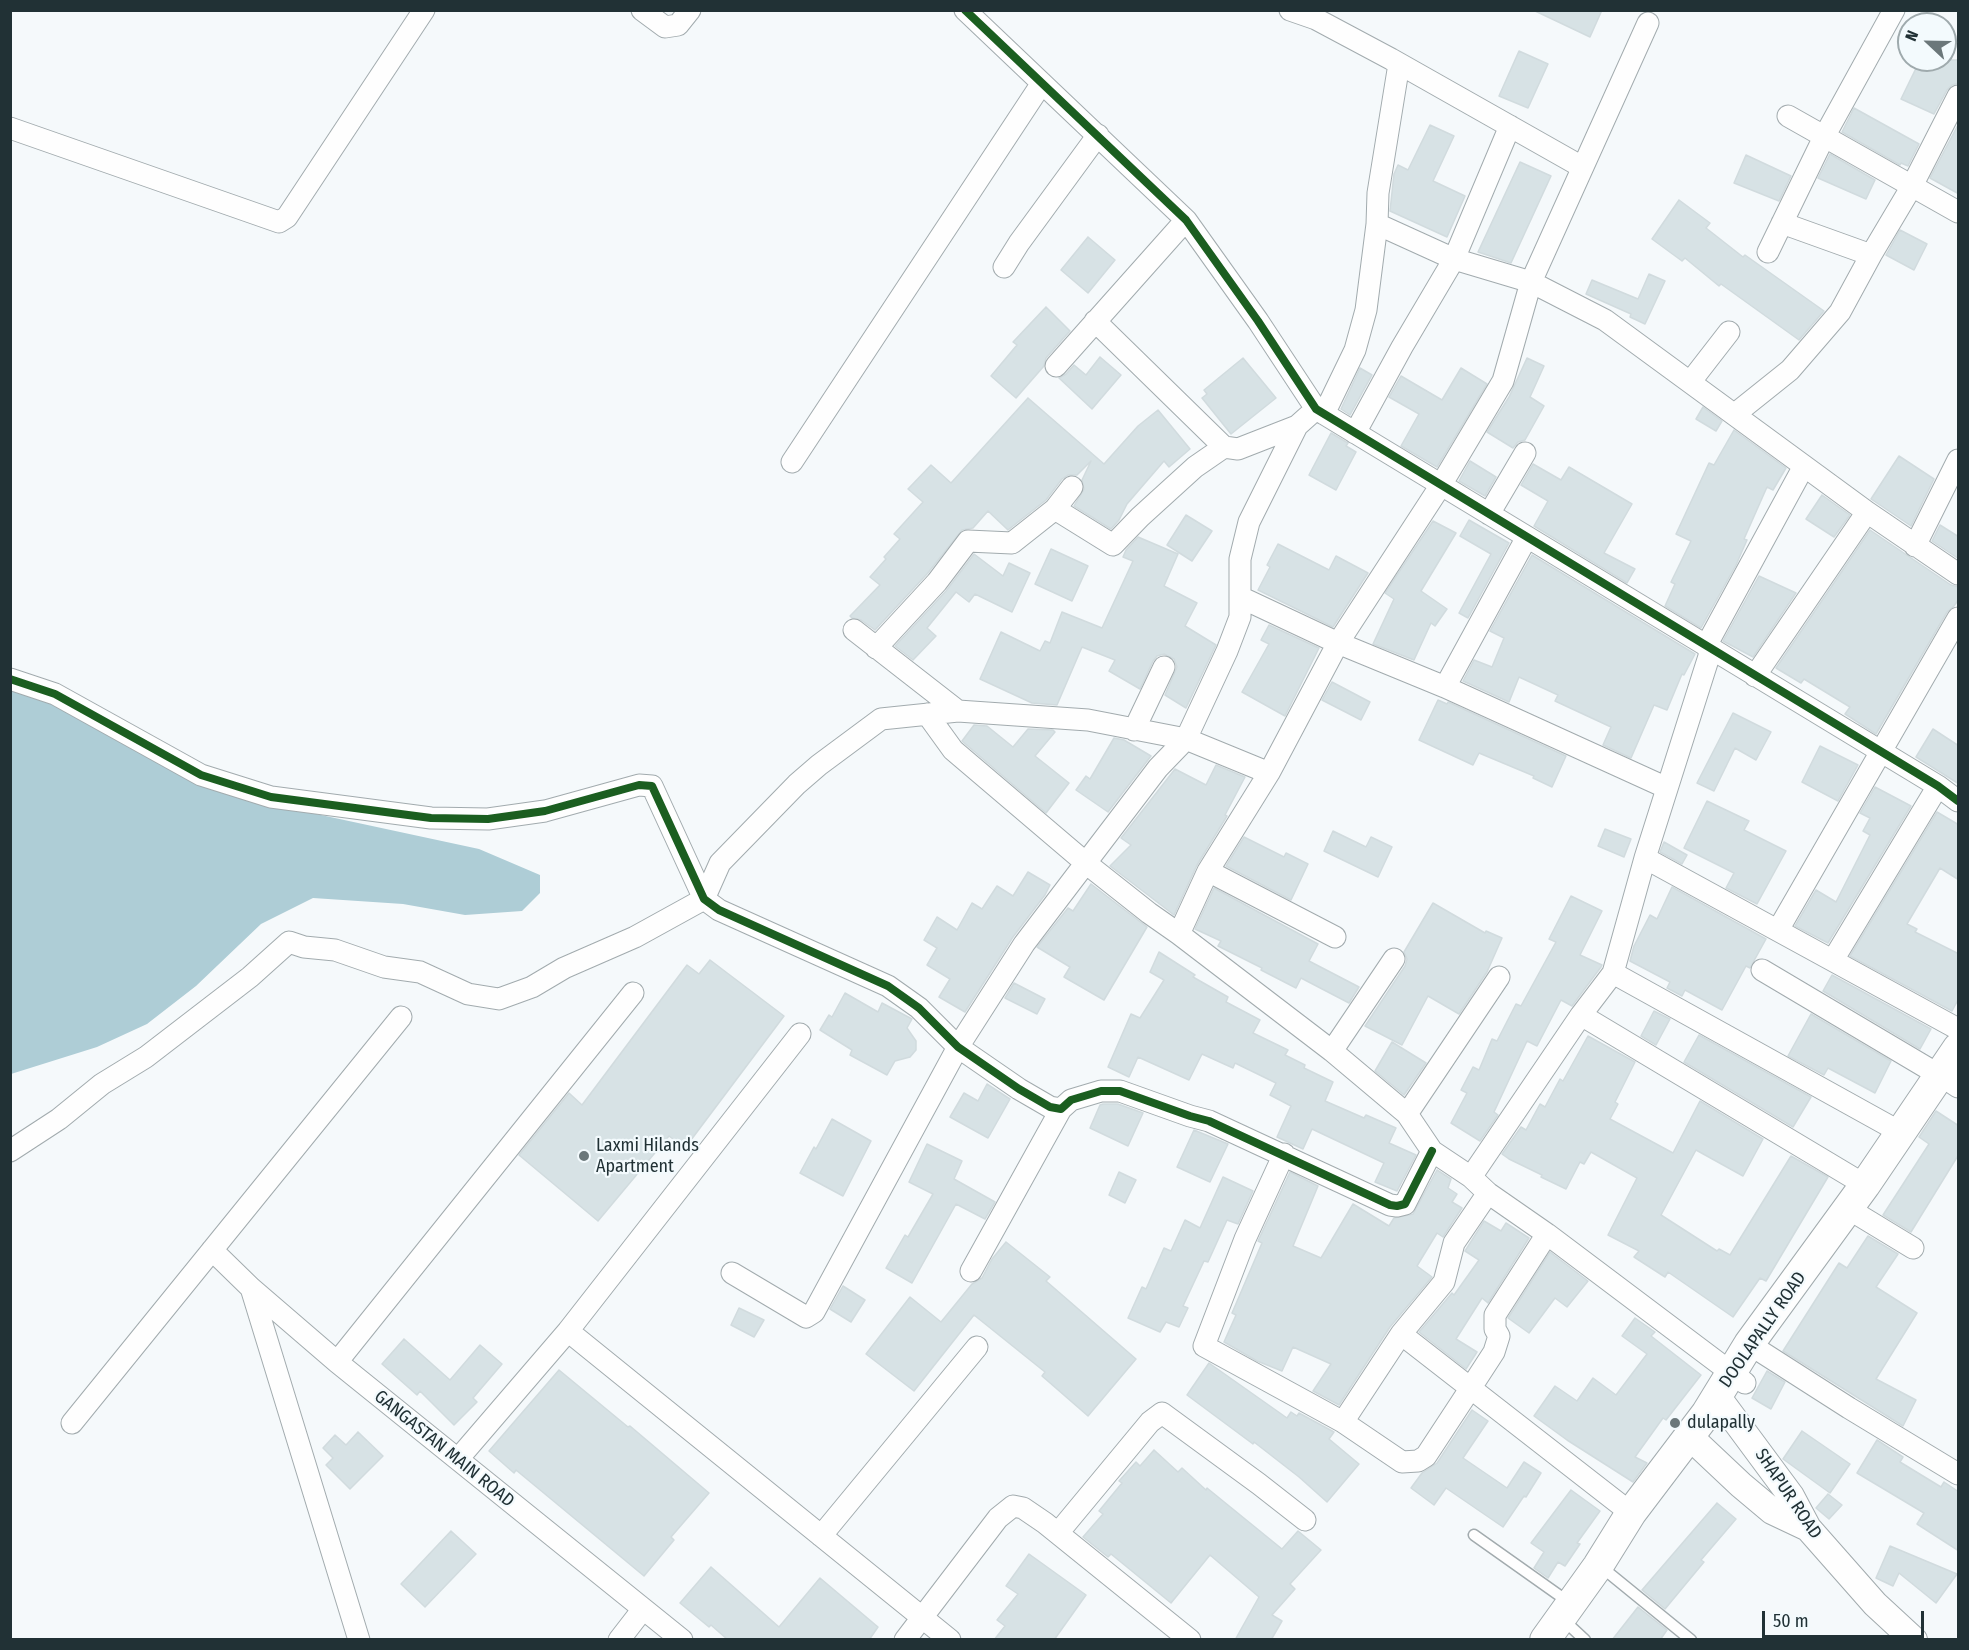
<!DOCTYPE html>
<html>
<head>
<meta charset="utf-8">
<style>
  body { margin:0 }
  #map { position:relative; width:1969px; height:1650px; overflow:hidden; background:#f5f9fb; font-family:"Fira Sans Condensed",sans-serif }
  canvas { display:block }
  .frame { position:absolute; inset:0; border:12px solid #213135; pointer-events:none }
  .north { position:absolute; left:1897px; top:12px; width:60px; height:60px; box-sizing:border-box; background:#f3fafd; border:2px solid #9faaad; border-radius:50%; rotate:292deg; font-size:16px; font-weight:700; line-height:24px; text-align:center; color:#213135 }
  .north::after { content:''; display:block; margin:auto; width:21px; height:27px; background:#6b777a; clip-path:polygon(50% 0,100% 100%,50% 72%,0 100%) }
  .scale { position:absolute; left:1762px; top:1611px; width:162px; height:27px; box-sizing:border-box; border:3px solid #213135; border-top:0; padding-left:8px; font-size:18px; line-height:21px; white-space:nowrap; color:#213135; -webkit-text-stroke:4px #f3fafd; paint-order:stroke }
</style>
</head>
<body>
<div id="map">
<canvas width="1969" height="1650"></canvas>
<div class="frame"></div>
<div class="north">N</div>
<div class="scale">50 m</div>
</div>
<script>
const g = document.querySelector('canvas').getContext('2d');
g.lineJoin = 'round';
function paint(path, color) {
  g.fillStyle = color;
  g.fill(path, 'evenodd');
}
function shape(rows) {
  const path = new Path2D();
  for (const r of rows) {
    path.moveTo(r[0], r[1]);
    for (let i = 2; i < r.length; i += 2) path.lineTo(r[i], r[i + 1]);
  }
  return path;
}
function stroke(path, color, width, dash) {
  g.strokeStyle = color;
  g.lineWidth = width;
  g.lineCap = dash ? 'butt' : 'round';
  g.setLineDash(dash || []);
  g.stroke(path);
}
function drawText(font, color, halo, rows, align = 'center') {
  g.font = font + ' "Fira Sans Condensed",sans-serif';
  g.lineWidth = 4.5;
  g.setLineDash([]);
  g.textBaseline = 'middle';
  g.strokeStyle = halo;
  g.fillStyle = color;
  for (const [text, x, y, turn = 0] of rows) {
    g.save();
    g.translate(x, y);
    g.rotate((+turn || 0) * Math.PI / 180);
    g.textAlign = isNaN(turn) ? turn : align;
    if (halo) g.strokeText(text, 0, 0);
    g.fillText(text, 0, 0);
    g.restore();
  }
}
paint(shape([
  [11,686,51,699,196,781,307,812,479,849,540,875,540,893,522,911,465,915,403,904,313,898,261,924,196,986,147,1024,97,1047,11,1074]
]), '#aecdd6');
const building = shape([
  [1533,10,1602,10,1590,37,1533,10],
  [1519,51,1548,64,1528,108,1499,96,1519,51],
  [1920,60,1959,60,1959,83,1952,85,1947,90,1934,114,1901,99,1920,60],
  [1854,108,1919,144,1908,166,1901,163,1900,165,1842,132,1854,108],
  [1959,123,1959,194,1930,178,1959,123],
  [1430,125,1454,136,1433,181,1465,196,1447,237,1390,211,1394,174,1398,165,1408,170,1430,125],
  [1830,154,1875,180,1866,199,1818,178,1830,154],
  [1746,155,1791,176,1779,201,1734,183,1746,155],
  [1520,162,1551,176,1511,263,1478,252,1520,162],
  [1679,200,1710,223,1706,228,1743,257,1745,255,1824,311,1799,340,1721,284,1719,286,1685,258,1682,261,1652,239,1679,200],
  [1900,230,1927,244,1914,270,1886,255,1900,230],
  [1088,237,1115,260,1088,293,1061,270,1088,237],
  [1649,274,1665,281,1645,324,1630,317,1631,314,1586,294,1592,280,1638,299,1649,274],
  [1046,307,1070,331,1046,358,1044,366,1016,398,991,376,1017,345,1013,342,1046,307],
  [1100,357,1121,375,1092,409,1059,378,1066,374,1074,365,1086,375,1100,357],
  [1243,358,1276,398,1231,434,1202,398,1207,394,1204,390,1243,358],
  [1527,358,1544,366,1530,397,1544,406,1525,440,1518,442,1513,448,1487,432,1509,397,1527,358],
  [1360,368,1372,375,1350,415,1341,409,1360,368],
  [1461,368,1487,384,1437,467,1401,446,1419,414,1389,397,1401,376,1442,400,1461,368],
  [1028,398,1104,464,1138,426,1158,410,1190,449,1169,467,1164,461,1127,504,1119,520,1111,529,1074,506,1084,489,1082,480,1091,461,1077,475,1068,475,1062,479,1046,500,1008,530,988,511,973,528,962,530,927,574,875,630,861,620,852,618,850,616,880,585,870,577,886,559,884,557,900,539,894,534,923,502,908,489,931,465,951,483,1028,398],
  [1703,407,1722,421,1716,431,1696,419,1703,407],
  [1734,430,1786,468,1773,490,1767,487,1744,539,1747,540,1736,565,1701,628,1665,606,1675,584,1671,582,1691,541,1676,534,1709,463,1714,465,1734,430],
  [1331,433,1348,443,1346,446,1356,452,1336,490,1309,475,1331,433],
  [1899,456,1934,479,1911,526,1871,499,1899,456],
  [1470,461,1496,477,1485,496,1459,481,1470,461],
  [1533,464,1561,480,1569,467,1632,504,1604,553,1635,569,1627,583,1534,526,1548,501,1521,485,1533,464],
  [1822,495,1850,515,1834,537,1806,519,1822,495],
  [1186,515,1212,531,1192,561,1167,545,1186,515],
  [1469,520,1509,543,1468,618,1459,613,1491,554,1460,536,1469,520],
  [1433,521,1456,533,1421,591,1447,609,1435,626,1431,623,1414,660,1373,644,1394,599,1385,593,1433,521],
  [1940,525,1959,537,1959,559,1932,541,1940,525],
  [1870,530,1951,585,1959,587,1959,599,1954,606,1947,612,1876,734,1845,714,1850,707,1804,679,1801,683,1776,668,1870,530],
  [1138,537,1178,554,1164,586,1197,603,1185,626,1216,645,1186,708,1165,695,1177,667,1174,659,1164,654,1157,656,1153,661,1140,689,1109,671,1115,660,1082,647,1057,705,1032,703,980,679,1001,632,1040,651,1045,641,1050,643,1062,612,1102,628,1133,561,1123,557,1126,550,1138,537],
  [1278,544,1329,570,1336,556,1368,573,1333,627,1258,590,1270,567,1267,565,1278,544],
  [1051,549,1088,566,1072,601,1035,584,1051,549],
  [974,554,1003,576,1009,563,1030,573,1012,612,975,594,969,602,956,592,927,628,936,636,913,660,895,646,946,591,974,554],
  [1532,555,1695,654,1684,675,1682,674,1667,710,1654,705,1631,758,1603,745,1611,727,1555,701,1558,695,1519,677,1509,702,1463,681,1474,660,1492,667,1504,638,1490,631,1532,555],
  [1759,576,1796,593,1753,657,1723,641,1759,576],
  [1269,625,1319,648,1285,716,1242,692,1269,644,1261,640,1269,625],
  [1332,682,1370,702,1361,720,1322,700,1332,682],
  [1438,700,1447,704,1448,702,1566,756,1552,787,1533,778,1534,776,1479,753,1473,765,1419,740,1438,700],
  [1733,713,1771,732,1756,760,1735,748,1714,791,1697,783,1733,713],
  [974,725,987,726,1013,747,1028,729,1053,730,1055,732,1035,756,1069,783,1046,813,962,741,974,725],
  [1933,729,1959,746,1959,784,1916,757,1933,729],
  [1114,738,1124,740,1151,756,1108,812,1076,790,1086,776,1090,779,1114,738],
  [1820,746,1858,765,1838,801,1802,782,1820,746],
  [1216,765,1245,777,1225,815,1227,816,1197,865,1174,915,1110,866,1131,845,1121,838,1175,769,1206,785,1216,765],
  [1875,787,1911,806,1828,943,1795,926,1816,890,1836,902,1870,835,1863,831,1870,818,1860,813,1875,787],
  [1707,801,1749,821,1744,830,1786,851,1757,904,1726,888,1734,873,1684,848,1707,801],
  [1937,812,1959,825,1959,880,1940,868,1907,924,1917,929,1915,932,1959,954,1959,998,1952,1011,1850,956,1937,812],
  [1605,829,1631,839,1624,857,1598,846,1605,829],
  [1333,831,1366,847,1371,837,1392,847,1378,877,1324,851,1333,831],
  [1244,837,1284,857,1286,853,1308,864,1291,900,1226,866,1244,837],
  [1664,842,1687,855,1682,864,1660,852,1664,842],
  [1028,872,1050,885,1045,895,1013,937,965,1012,939,997,950,979,927,965,937,948,924,940,937,917,957,930,972,903,982,909,997,886,1013,896,1028,872],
  [1091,884,1147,927,1104,1000,1064,977,1070,967,1037,947,1068,908,1073,911,1091,884],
  [1672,887,1766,939,1750,968,1746,966,1722,1010,1685,990,1682,996,1667,988,1670,982,1630,961,1634,946,1650,915,1657,919,1672,887],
  [1214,888,1318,944,1309,961,1359,987,1349,1003,1301,978,1296,988,1261,970,1262,968,1218,946,1221,941,1195,929,1214,888],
  [1571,896,1602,911,1580,955,1602,965,1601,967,1572,1006,1561,1000,1537,1046,1527,1041,1494,1112,1498,1115,1480,1141,1451,1123,1467,1093,1461,1090,1473,1067,1479,1070,1492,1039,1497,1041,1516,1004,1521,1006,1556,942,1549,939,1571,896],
  [1433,903,1485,933,1486,931,1502,938,1487,972,1459,1014,1428,996,1402,1045,1365,1026,1405,966,1407,959,1404,952,1433,903],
  [1159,952,1195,975,1193,977,1228,997,1226,1002,1260,1020,1253,1033,1288,1050,1285,1055,1305,1065,1304,1068,1333,1082,1325,1101,1364,1118,1366,1115,1396,1128,1389,1143,1416,1155,1397,1191,1375,1182,1384,1163,1312,1129,1303,1149,1277,1137,1291,1106,1270,1095,1276,1083,1235,1063,1233,1068,1202,1054,1189,1080,1138,1057,1129,1077,1108,1067,1131,1014,1140,1018,1164,980,1150,972,1159,952],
  [710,960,784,1016,685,1148,669,1136,598,1221,519,1155,569,1093,582,1105,687,965,699,974,710,960],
  [1832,975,1931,1029,1920,1049,1823,991,1832,975],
  [1014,983,1045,999,1037,1014,1005,998,1014,983],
  [845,993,878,1012,882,1003,912,1019,907,1028,916,1041,916,1050,910,1057,895,1061,887,1075,850,1055,852,1050,820,1030,829,1015,832,1017,845,993],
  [1654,1011,1670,1019,1656,1045,1641,1036,1654,1011],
  [1811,1014,1891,1061,1875,1093,1828,1068,1824,1075,1788,1056,1811,1014],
  [1699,1035,1811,1097,1793,1127,1684,1062,1699,1035],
  [1588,1036,1635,1062,1615,1102,1618,1104,1610,1119,1673,1153,1700,1101,1763,1139,1743,1176,1696,1150,1661,1215,1717,1251,1719,1249,1730,1255,1791,1156,1828,1177,1766,1281,1760,1278,1733,1317,1668,1272,1665,1277,1634,1257,1639,1251,1608,1235,1637,1178,1591,1152,1584,1164,1580,1162,1566,1189,1541,1177,1542,1175,1509,1159,1502,1154,1521,1127,1526,1130,1540,1104,1545,1107,1560,1079,1563,1081,1588,1036],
  [1392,1042,1426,1063,1404,1095,1375,1071,1392,1042],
  [987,1084,1010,1099,988,1138,950,1117,964,1093,978,1101,987,1084],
  [1103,1104,1118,1104,1143,1113,1128,1146,1090,1128,1100,1105,1103,1104],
  [1936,1111,1959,1126,1959,1154,1911,1232,1883,1215,1929,1144,1919,1137,1936,1111],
  [832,1119,871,1141,843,1196,800,1173,814,1147,816,1149,832,1119],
  [1194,1130,1228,1144,1210,1182,1177,1167,1194,1130],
  [927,1144,962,1161,954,1179,995,1202,985,1219,956,1204,912,1283,886,1268,905,1235,908,1237,933,1194,909,1182,927,1144],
  [1437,1170,1451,1179,1448,1188,1457,1194,1452,1202,1462,1208,1443,1237,1437,1233,1417,1266,1432,1277,1390,1327,1339,1405,1313,1391,1331,1364,1293,1347,1282,1371,1257,1361,1224,1342,1236,1315,1232,1313,1262,1243,1258,1241,1290,1172,1318,1186,1293,1246,1321,1258,1353,1204,1389,1226,1394,1218,1413,1214,1437,1170],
  [1119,1172,1136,1180,1125,1203,1109,1195,1119,1172],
  [1223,1177,1253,1191,1238,1224,1227,1220,1208,1262,1204,1261,1183,1306,1188,1308,1179,1327,1166,1322,1160,1332,1128,1318,1142,1287,1146,1289,1164,1248,1171,1251,1185,1220,1200,1228,1223,1177],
  [1484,1221,1501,1231,1506,1223,1529,1238,1488,1303,1482,1298,1456,1339,1477,1352,1466,1369,1419,1332,1452,1293,1454,1295,1479,1260,1465,1251,1484,1221],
  [1868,1236,1898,1254,1876,1287,1917,1313,1876,1379,1916,1400,1903,1426,1783,1351,1839,1263,1847,1268,1868,1236],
  [1006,1242,1050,1277,1046,1281,1136,1359,1088,1416,1042,1376,1045,1372,974,1315,914,1391,866,1354,910,1297,941,1322,972,1284,982,1278,992,1259,1006,1242],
  [1550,1252,1588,1281,1567,1307,1555,1298,1529,1333,1508,1318,1550,1252],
  [843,1286,865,1300,851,1322,830,1309,843,1286],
  [739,1308,764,1320,754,1337,731,1325,739,1308],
  [1635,1318,1655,1332,1651,1336,1701,1375,1666,1420,1663,1418,1635,1457,1647,1463,1633,1482,1567,1440,1534,1416,1555,1386,1577,1401,1593,1378,1616,1395,1647,1354,1622,1336,1635,1318],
  [404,1339,450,1380,480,1345,502,1364,473,1398,477,1402,454,1425,420,1391,417,1395,382,1364,404,1339],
  [1209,1363,1287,1418,1291,1412,1297,1416,1299,1413,1334,1432,1329,1439,1359,1464,1327,1502,1299,1477,1254,1442,1253,1444,1187,1395,1209,1363],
  [559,1370,628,1427,630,1426,709,1493,671,1537,674,1540,644,1576,516,1470,514,1473,489,1451,559,1370],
  [1767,1371,1785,1382,1771,1409,1752,1398,1767,1371],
  [1472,1410,1488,1421,1463,1458,1507,1488,1524,1462,1541,1473,1526,1497,1524,1496,1503,1527,1446,1488,1434,1505,1411,1488,1422,1473,1437,1463,1472,1410],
  [1802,1431,1850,1464,1830,1493,1783,1459,1802,1431],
  [358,1432,383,1456,350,1489,326,1465,333,1458,323,1448,335,1435,346,1445,358,1432],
  [1877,1440,1903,1457,1900,1462,1941,1487,1944,1482,1959,1492,1959,1551,1917,1524,1924,1513,1857,1473,1877,1440],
  [1154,1450,1178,1472,1182,1468,1206,1490,1207,1488,1282,1549,1298,1531,1321,1550,1290,1584,1295,1589,1272,1615,1282,1621,1271,1640,1235,1640,1259,1597,1210,1555,1171,1603,1111,1554,1108,1557,1083,1537,1103,1514,1099,1511,1122,1483,1119,1481,1136,1462,1140,1466,1154,1450],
  [1571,1490,1600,1511,1577,1543,1580,1544,1565,1566,1558,1562,1548,1578,1534,1568,1544,1552,1531,1543,1571,1490],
  [1828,1494,1842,1505,1829,1519,1816,1508,1828,1494],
  [1717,1503,1736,1519,1701,1560,1704,1562,1665,1609,1642,1590,1717,1503],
  [451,1531,476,1554,425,1607,401,1584,451,1531],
  [1890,1546,1957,1574,1936,1603,1899,1573,1893,1586,1876,1578,1890,1546],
  [1029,1554,1086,1595,1054,1640,994,1640,1005,1626,997,1620,1018,1594,1006,1586,1029,1554],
  [711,1567,779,1627,820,1578,878,1627,869,1640,728,1640,711,1625,709,1627,680,1603,711,1567],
  [1638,1607,1667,1630,1660,1640,1612,1640,1638,1607]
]);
paint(building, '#d7e2e5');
stroke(building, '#d1dbde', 1.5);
const service = shape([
  [1474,1535,1570,1603],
  [1610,1574,1691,1640],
  [1571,1627,1585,1640]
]);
const minor = shape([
  [642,10,665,27,678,25,690,10],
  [965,10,1186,220,1258,321,1316,409,1938,786,1958,801],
  [1290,10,1316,19,1391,59,1582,167],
  [1788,116,1958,212],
  [10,128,279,222,287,217,424,10],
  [1782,223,1871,255],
  [1377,224,1454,259,1510,126],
  [1768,252,1824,137,1894,10],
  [1004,267,1019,243,1098,135],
  [1095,321,1224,447,1238,449,1297,426],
  [1056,366,1186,220],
  [1691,381,1729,332],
  [1324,414,1355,350,1366,310,1377,224,1378,193,1399,64],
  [1735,414,1790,370,1840,312,1871,255,1912,186,1958,96],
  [1355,433,1402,347,1454,259,1531,282,1605,320,1867,512,1958,574],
  [792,462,1042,83],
  [1055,509,1113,545,1140,517,1195,467,1224,447],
  [1489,514,1525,453],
  [1915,546,1958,460],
  [1240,597,1338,643,1445,687,1667,788],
  [854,630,958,711],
  [1706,646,1804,466],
  [876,648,937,582,968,541,1012,543,1055,509,1072,487],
  [1755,676,1867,512],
  [10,679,55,694,201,775,271,797,431,818,488,819,545,811,639,785,652,786,704,899,719,910,888,986,919,1008,958,1047,1019,1089,1050,1107,1061,1109,1071,1100,1101,1091,1120,1091,1190,1116,1209,1121,1390,1205,1397,1206,1405,1204,1432,1151],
  [1445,687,1527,537],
  [927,714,953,750,1087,864,1149,913,1179,934,1332,1051,1407,1114,1432,1151,1471,1177,1488,1193,1547,1234,1745,1383],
  [1134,730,1164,667],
  [1645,858,1958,1029],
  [1208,871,1335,937],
  [1778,930,1958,618],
  [1179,934,1208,871,1269,773,1338,643,1441,485,1503,381,1531,282,1648,23],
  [1833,960,1938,786],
  [1762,970,1939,1075],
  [1613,973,1900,1132],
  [1581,1015,1865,1185],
  [1332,1051,1394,959],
  [1949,1081,1958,1087],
  [1407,1114,1499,977],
  [10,1151,59,1119,102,1084,146,1057,250,977,289,942,304,947,335,950,384,967,420,972,468,994,499,999,532,987,564,968,635,937,704,899,720,863,797,784,819,765,881,719,958,711,1088,720,1186,739,1269,773],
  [1284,1154,1245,1239,1204,1346,1343,1422,1402,1462,1418,1461,1426,1456,1470,1389,1494,1352,1499,1336,1495,1329,1495,1315,1547,1234],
  [1471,1177,1581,1015,1613,973,1645,858,1711,650],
  [1488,1193,1454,1243,1444,1282,1401,1334,1631,1513],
  [1857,1214,1913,1248],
  [212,1250,251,1288,337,1362,682,1640],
  [971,1271,1061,1109],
  [732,1273,806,1317,814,1312,958,1047,1024,944,1158,768,1186,739,1227,651,1240,617,1240,559,1249,522,1297,426,1316,409],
  [251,1288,359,1640],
  [568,1331,950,1640],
  [1749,1344,1849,1408,1958,1474],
  [337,1362,633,993],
  [1343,1422,1401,1334],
  [72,1423,401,1017],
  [458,1459,568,1331,800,1034],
  [1058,1533,1150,1422,1162,1413,1259,1484,1305,1520],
  [821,1536,977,1347],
  [619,1640,643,1609],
  [905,1640,998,1518,1013,1506,1023,1508,1045,1523,1190,1640]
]);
const tertiary = shape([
  [1717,1396,1791,1496,1808,1528,1875,1604,1914,1640],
  [1690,1437,1741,1485,1772,1511,1808,1528]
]);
const secondary = shape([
  [1545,1640,1598,1566,1631,1513,1706,1414,1749,1344,1865,1185,1958,1048]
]);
stroke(service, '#a2abae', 13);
stroke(minor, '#a2abae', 23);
stroke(tertiary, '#a2abae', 28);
stroke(secondary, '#a2abae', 32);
stroke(service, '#fefefe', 10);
stroke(minor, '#fefefe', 21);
stroke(tertiary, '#fefefe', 26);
stroke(secondary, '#fefefe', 30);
stroke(shape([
  [965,10,1186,220,1258,321,1316,409,1938,786,1958,801],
  [10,679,55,694,201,775,271,797,431,818,488,819,545,811,639,785,652,786,704,899,719,910,888,986,919,1008,958,1047,1019,1089,1050,1107,1061,1109,1071,1100,1101,1091,1120,1091,1190,1116,1209,1121,1390,1205,1397,1206,1405,1204,1432,1151]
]), '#1b5e20', 8);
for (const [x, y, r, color] of [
  [584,1156,6,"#6b777a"],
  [1675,1423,6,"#6b777a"]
]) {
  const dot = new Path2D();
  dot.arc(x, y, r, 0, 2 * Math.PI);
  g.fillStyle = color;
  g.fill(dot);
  stroke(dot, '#f3fafd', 2);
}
drawText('18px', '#213135', '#f3fafd', [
  ["Laxmi Hilands",596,1146],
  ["Apartment",596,1167],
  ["dulapally",1687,1423]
], 'left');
drawText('18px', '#213135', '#f3fafd', [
  ["DOOLAPALLY ROAD",1763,1330,-55],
  ["GANGASTAN MAIN ROAD",444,1449,39],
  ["SHAPUR ROAD",1788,1494,56]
]);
</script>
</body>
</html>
